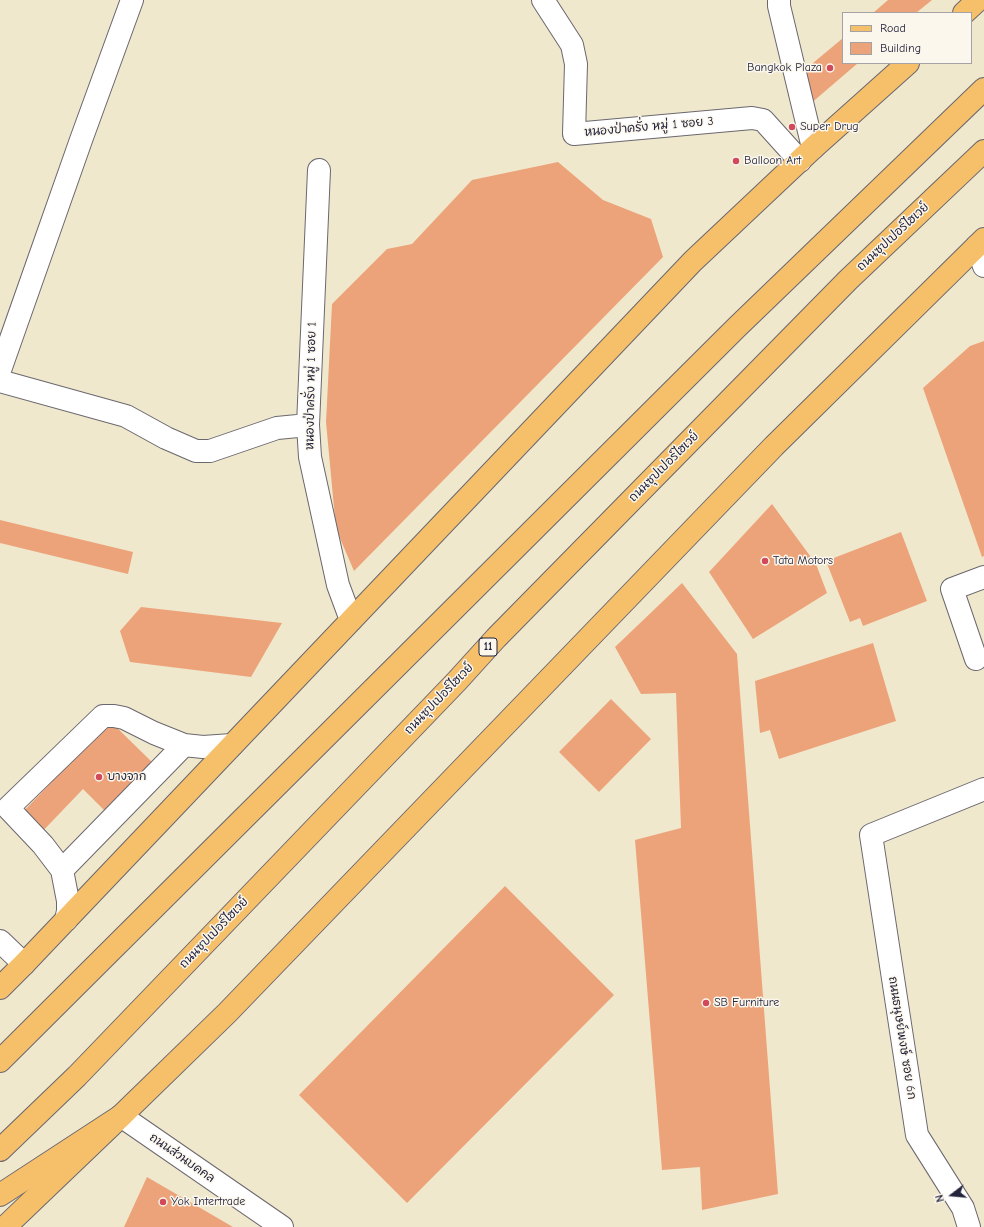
<!DOCTYPE html>
<html>
<head>
<meta charset="utf-8">
<style>
  body { margin:0 }
  #map { position:relative; width:984px; height:1227px; overflow:hidden; background:#f0e8cd; font-family:"Comic Neue",sans-serif }
  canvas { display:block }
  .legend { position:absolute; left:842px; top:12px; width:130px; height:52px; box-sizing:border-box; background:#fbf7ec; border:1px solid #a4a2a5; margin:0; padding:5px 7px; list-style:none; font-size:12px; color:#22223b }
  .legend li { display:flex; align-items:center; gap:8px; height:20px }
  .legend b { width:20px; border:1px solid #a4a2a5 }
  .north { position:absolute; left:932px; top:1175px; width:40px; height:40px; -webkit-text-stroke:3px #fbf7ec; paint-order:stroke; rotate:254deg; font-size:11px; font-weight:700; line-height:16px; text-align:center; color:#22223b }
  .north::after { content:''; display:block; margin:auto; width:14px; height:18px; background:#22223b; clip-path:polygon(50% 0,100% 100%,50% 72%,0 100%) }
</style>
</head>
<body>
<div id="map">
<canvas width="984" height="1227"></canvas>
<ul class="legend">
<li><b style="height:5px;background:#f6c06b"></b>Road</li>
<li><b style="height:11px;background:#eca37a"></b>Building</li>
</ul>
<div class="north">N</div>
</div>
<script>
const g = document.querySelector('canvas').getContext('2d');
g.lineJoin = 'round';
function paint(path, color) {
  g.fillStyle = color;
  g.fill(path, 'evenodd');
}
function shape(rows) {
  const path = new Path2D();
  for (const r of rows) {
    path.moveTo(r[0], r[1]);
    for (let i = 2; i < r.length; i += 2) path.lineTo(r[i], r[i + 1]);
  }
  return path;
}
function stroke(path, color, width, dash) {
  g.strokeStyle = color;
  g.lineWidth = width;
  g.lineCap = dash ? 'butt' : 'round';
  g.setLineDash(dash || []);
  g.stroke(path);
}
function drawText(font, color, halo, rows, align = 'center') {
  g.font = font + ' "Comic Neue","Playpen Sans Thai",sans-serif';
  g.lineWidth = 3;
  g.setLineDash([]);
  g.textBaseline = 'middle';
  g.strokeStyle = halo;
  g.fillStyle = color;
  for (const [text, x, y, turn = 0] of rows) {
    g.save();
    g.translate(x, y);
    g.rotate((+turn || 0) * Math.PI / 180);
    g.textAlign = isNaN(turn) ? turn : align;
    if (halo) g.strokeText(text, 0, 0);
    g.fillText(text, 0, 0);
    g.restore();
  }
}
paint(shape([
  [888,0,932,0,916,13,873,13],
  [843,38,843,63,858,63,809,105,801,73],
  [558,162,603,200,651,219,663,257,354,571,336,529,326,422,332,304,387,249,412,244,472,180],
  [984,341,984,556,982,557,923,388,970,346],
  [772,504,816,564,827,593,753,639,709,572],
  [0,520,133,552,128,574,0,543],
  [901,532,927,601,863,626,860,618,850,622,826,561],
  [682,583,737,654,778,1194,702,1210,700,1167,662,1170,635,840,681,828,676,693,641,694,615,647],
  [141,607,282,623,251,677,130,662,120,631],
  [873,643,896,721,779,759,770,730,760,733,755,681],
  [611,699,651,739,599,792,559,752],
  [110,721,154,764,107,813,83,789,39,835,19,816],
  [505,886,614,995,407,1203,299,1095],
  [147,1177,233,1227,124,1227]
]), '#eca37a');
const minor = shape([
  [543,0,572,45,576,64,574,134,752,118,763,120,800,161],
  [779,0,779,6,813,148],
  [319,170,308,425,310,457,338,585,351,620],
  [977,246,984,266],
  [0,370,81,140,132,0],
  [0,381,126,416,166,438,196,451,210,451,277,428,308,425],
  [976,659,952,589,984,577],
  [62,870,184,745],
  [66,920,68,911,68,901,62,870,43,845,8,808,103,716,114,716,124,718,154,733,184,745,203,747,232,745],
  [0,941,24,964],
  [121,1116,282,1227],
  [969,1227,963,1208,917,1135,871,835,984,789]
]);
const major = shape([
  [964,13,978,0],
  [0,988,24,964,693,261,813,148,908,63],
  [5,1227,121,1116,227,1013,774,446,984,239]
]);
const highway = shape([
  [0,1061,737,327,984,89],
  [0,1150,77,1076,457,681,496,638,848,280,984,151],
  [0,1195,121,1116]
]);
stroke(minor, '#6a676e', 24);
stroke(major, '#6a676e', 24);
stroke(highway, '#6a676e', 24);
stroke(minor, '#fff', 22);
stroke(major, '#f6c06b', 22);
stroke(highway, '#f6c06b', 22);
for (const [x, y, r, color] of [
  [830,68,4,"#d1495b"],
  [792,127,4,"#d1495b"],
  [736,161,4,"#d1495b"],
  [765,561,4,"#d1495b"],
  [99,777,4,"#d1495b"],
  [706,1003,4,"#d1495b"],
  [163,1202,4,"#d1495b"]
]) {
  const dot = new Path2D();
  dot.arc(x, y, r, 0, 2 * Math.PI);
  g.fillStyle = color;
  g.fill(dot);
  stroke(dot, '#fbf7ec', 1.5);
}
for (const [x, y, w] of [
  [488,647,18]
]) {
  const box = new Path2D();
  box.roundRect(x - w / 2, y - 9, w, 18, 3);
  g.fillStyle = '#fbf7ec';
  g.fill(box);
  stroke(box, '#22223b', 1);
}
drawText('bold 11px', '#22223b', null, [
  ["11",488,647]
]);
drawText('12px', '#22223b', '#fbf7ec', [
  ["Bangkok Plaza",822,68,"right"],
  ["Super Drug",800,127],
  ["Balloon Art",744,161],
  ["Tata Motors",773,561],
  ["บางจาก",107,777],
  ["SB Furniture",714,1003],
  ["Yok Intertrade",171,1202]
], 'left');
drawText('12px', '#22223b', '#fbf7ec', [
  ["หนองป่าครั่ง หมู่ 1 ซอย 3",649,127,-5],
  ["ถนนซุปเปอร์ไฮเวย์",893,237,-43],
  ["หนองป่าครั่ง หมู่ 1 ซอย 1",311,386,-89],
  ["ถนนซุปเปอร์ไฮเวย์",664,467,-45],
  ["ถนนซุปเปอร์ไฮเวย์",439,699,-46],
  ["ถนนซุปเปอร์ไฮเวย์",214,933,-46],
  ["ถนนธนุษย์พงษ์ ซอย 6ก",902,1038,81],
  ["ถนนส่วนบคคล",182,1158,35]
]);
</script>
</body>
</html>
